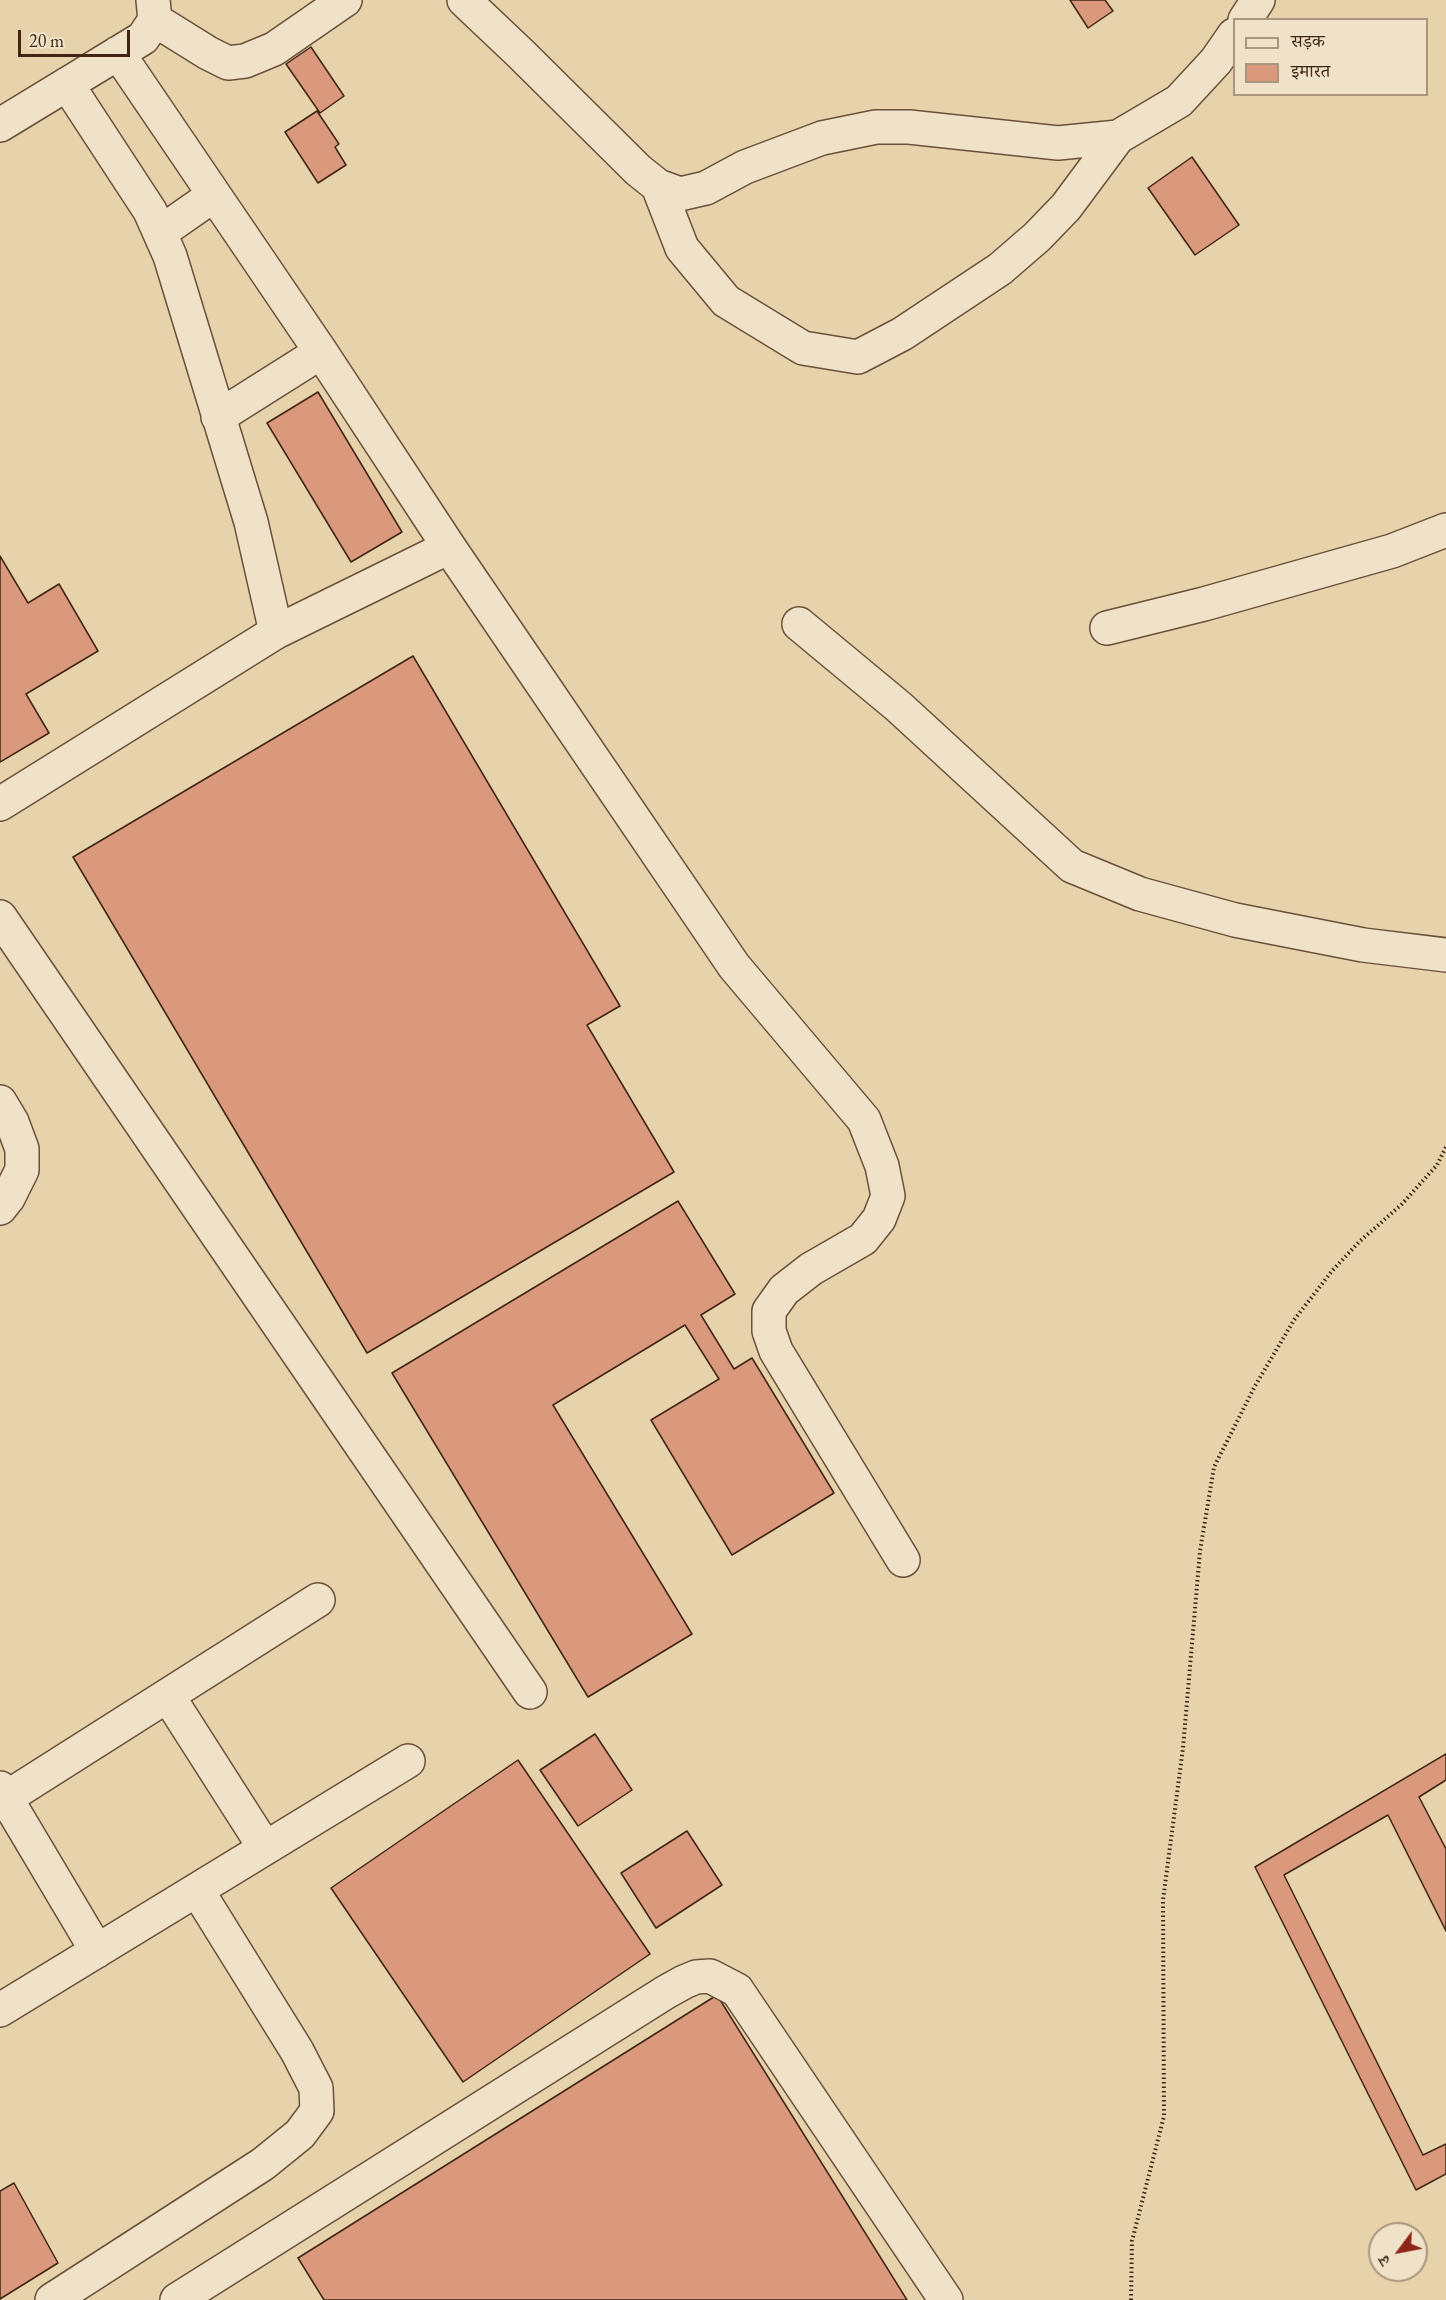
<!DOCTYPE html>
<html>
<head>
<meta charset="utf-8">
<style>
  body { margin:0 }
  #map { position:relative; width:1446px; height:2300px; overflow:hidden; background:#e6d3ab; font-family:"EB Garamond","Noto Serif Devanagari",serif }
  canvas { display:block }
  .legend { position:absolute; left:1233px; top:18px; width:195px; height:78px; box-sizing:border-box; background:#efe2c8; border:2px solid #a99680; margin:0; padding:8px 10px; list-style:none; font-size:18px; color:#402414 }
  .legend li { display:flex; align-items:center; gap:12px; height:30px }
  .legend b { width:30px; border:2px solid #a99680 }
  .north { position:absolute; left:1368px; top:2222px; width:60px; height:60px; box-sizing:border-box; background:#efe2c8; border:2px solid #a99680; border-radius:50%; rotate:238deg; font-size:16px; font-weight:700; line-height:24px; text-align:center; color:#402414 }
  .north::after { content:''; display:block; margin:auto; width:21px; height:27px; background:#8f2418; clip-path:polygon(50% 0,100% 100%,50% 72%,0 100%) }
  .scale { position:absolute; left:18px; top:30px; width:112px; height:27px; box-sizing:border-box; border:3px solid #402414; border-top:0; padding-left:8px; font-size:18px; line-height:21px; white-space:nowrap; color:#402414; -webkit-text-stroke:4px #efe2c8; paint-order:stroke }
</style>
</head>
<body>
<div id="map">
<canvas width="1446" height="2300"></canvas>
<ul class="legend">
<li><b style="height:8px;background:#efe2c8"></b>सड़क</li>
<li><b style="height:16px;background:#da987c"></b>इमारत</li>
</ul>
<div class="north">उ</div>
<div class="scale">20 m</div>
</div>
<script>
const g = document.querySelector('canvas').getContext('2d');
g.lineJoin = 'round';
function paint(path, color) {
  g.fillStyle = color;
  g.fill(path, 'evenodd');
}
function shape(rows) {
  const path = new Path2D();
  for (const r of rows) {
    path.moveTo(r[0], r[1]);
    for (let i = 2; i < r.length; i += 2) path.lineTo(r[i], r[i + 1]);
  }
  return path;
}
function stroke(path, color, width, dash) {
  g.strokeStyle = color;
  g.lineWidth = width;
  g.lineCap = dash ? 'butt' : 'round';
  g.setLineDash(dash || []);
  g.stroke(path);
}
const building = shape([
  [1070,0,1105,0,1113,11,1088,28,1070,0],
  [311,47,344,96,320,113,286,64,311,47],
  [317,111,339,144,335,147,346,165,318,183,285,132,317,111],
  [1192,157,1239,225,1195,255,1148,188,1192,157],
  [318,392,402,532,351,562,267,423,318,392],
  [0,556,28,603,59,584,98,651,26,694,49,733,0,762,0,556],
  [413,656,620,1006,587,1025,674,1172,367,1353,73,857,413,656],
  [678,1201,735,1294,701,1315,734,1369,752,1358,834,1493,732,1555,651,1420,719,1379,685,1325,553,1405,692,1634,588,1697,392,1373,678,1201],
  [595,1734,632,1790,578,1826,540,1770,595,1734],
  [1446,1754,1446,1780,1419,1797,1446,1849,1446,1931,1388,1815,1284,1875,1423,2155,1446,2144,1446,2174,1416,2190,1255,1867,1446,1754],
  [518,1760,650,1954,463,2082,331,1888,518,1760],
  [687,1831,722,1885,656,1928,621,1873,687,1831],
  [717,1995,907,2300,324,2300,298,2258,717,1995],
  [14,2183,58,2263,0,2299,0,2191,14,2183]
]);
paint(building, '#da987c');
stroke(building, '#402414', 1.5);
const minor = shape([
  [464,0,521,54,638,170,658,186,680,194,706,188,745,167,822,138,876,127,909,127,1058,143,1118,137,1179,101,1216,61,1234,35],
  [155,20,208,53,228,63,245,61,274,49,345,0],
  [1245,20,1258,0],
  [118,53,321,352,449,547,734,966,864,1120,882,1166,888,1196,879,1219,863,1239,811,1269,784,1290,769,1311,769,1331,776,1351,903,1560],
  [67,84,150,211,170,256,251,522,276,632],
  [0,125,143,38,155,20,153,0],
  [658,186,682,248,726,301,803,348,858,357,902,334,1000,269,1037,237,1066,207,1118,137],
  [161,232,214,195],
  [218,417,321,352],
  [799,624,899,707,1072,866,1140,894,1235,920,1363,945,1446,955],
  [1107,628,1204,604,1392,551,1446,530],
  [0,804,276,632,449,547],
  [0,917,530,1692],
  [0,1102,12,1122,22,1149,22,1170,8,1198,0,1208],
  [168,1696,265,1848],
  [0,1788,97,1951],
  [6,1798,318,1600],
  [0,2010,408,1761],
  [52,2300,263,2164,300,2134,317,2111,316,2088,297,2051,197,1890],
  [177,2300,666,1992,684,1982,696,1977,710,1976,737,1990,946,2300]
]);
stroke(minor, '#6a503a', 36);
stroke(shape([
  [1131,2300,1132,2241,1164,2116,1163,1900,1183,1748,1200,1551,1214,1467,1255,1386,1294,1320,1332,1271,1359,1242,1402,1204,1437,1165,1446,1147]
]), '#402414', 4, [1.5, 3]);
stroke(minor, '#efe2c8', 33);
</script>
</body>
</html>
